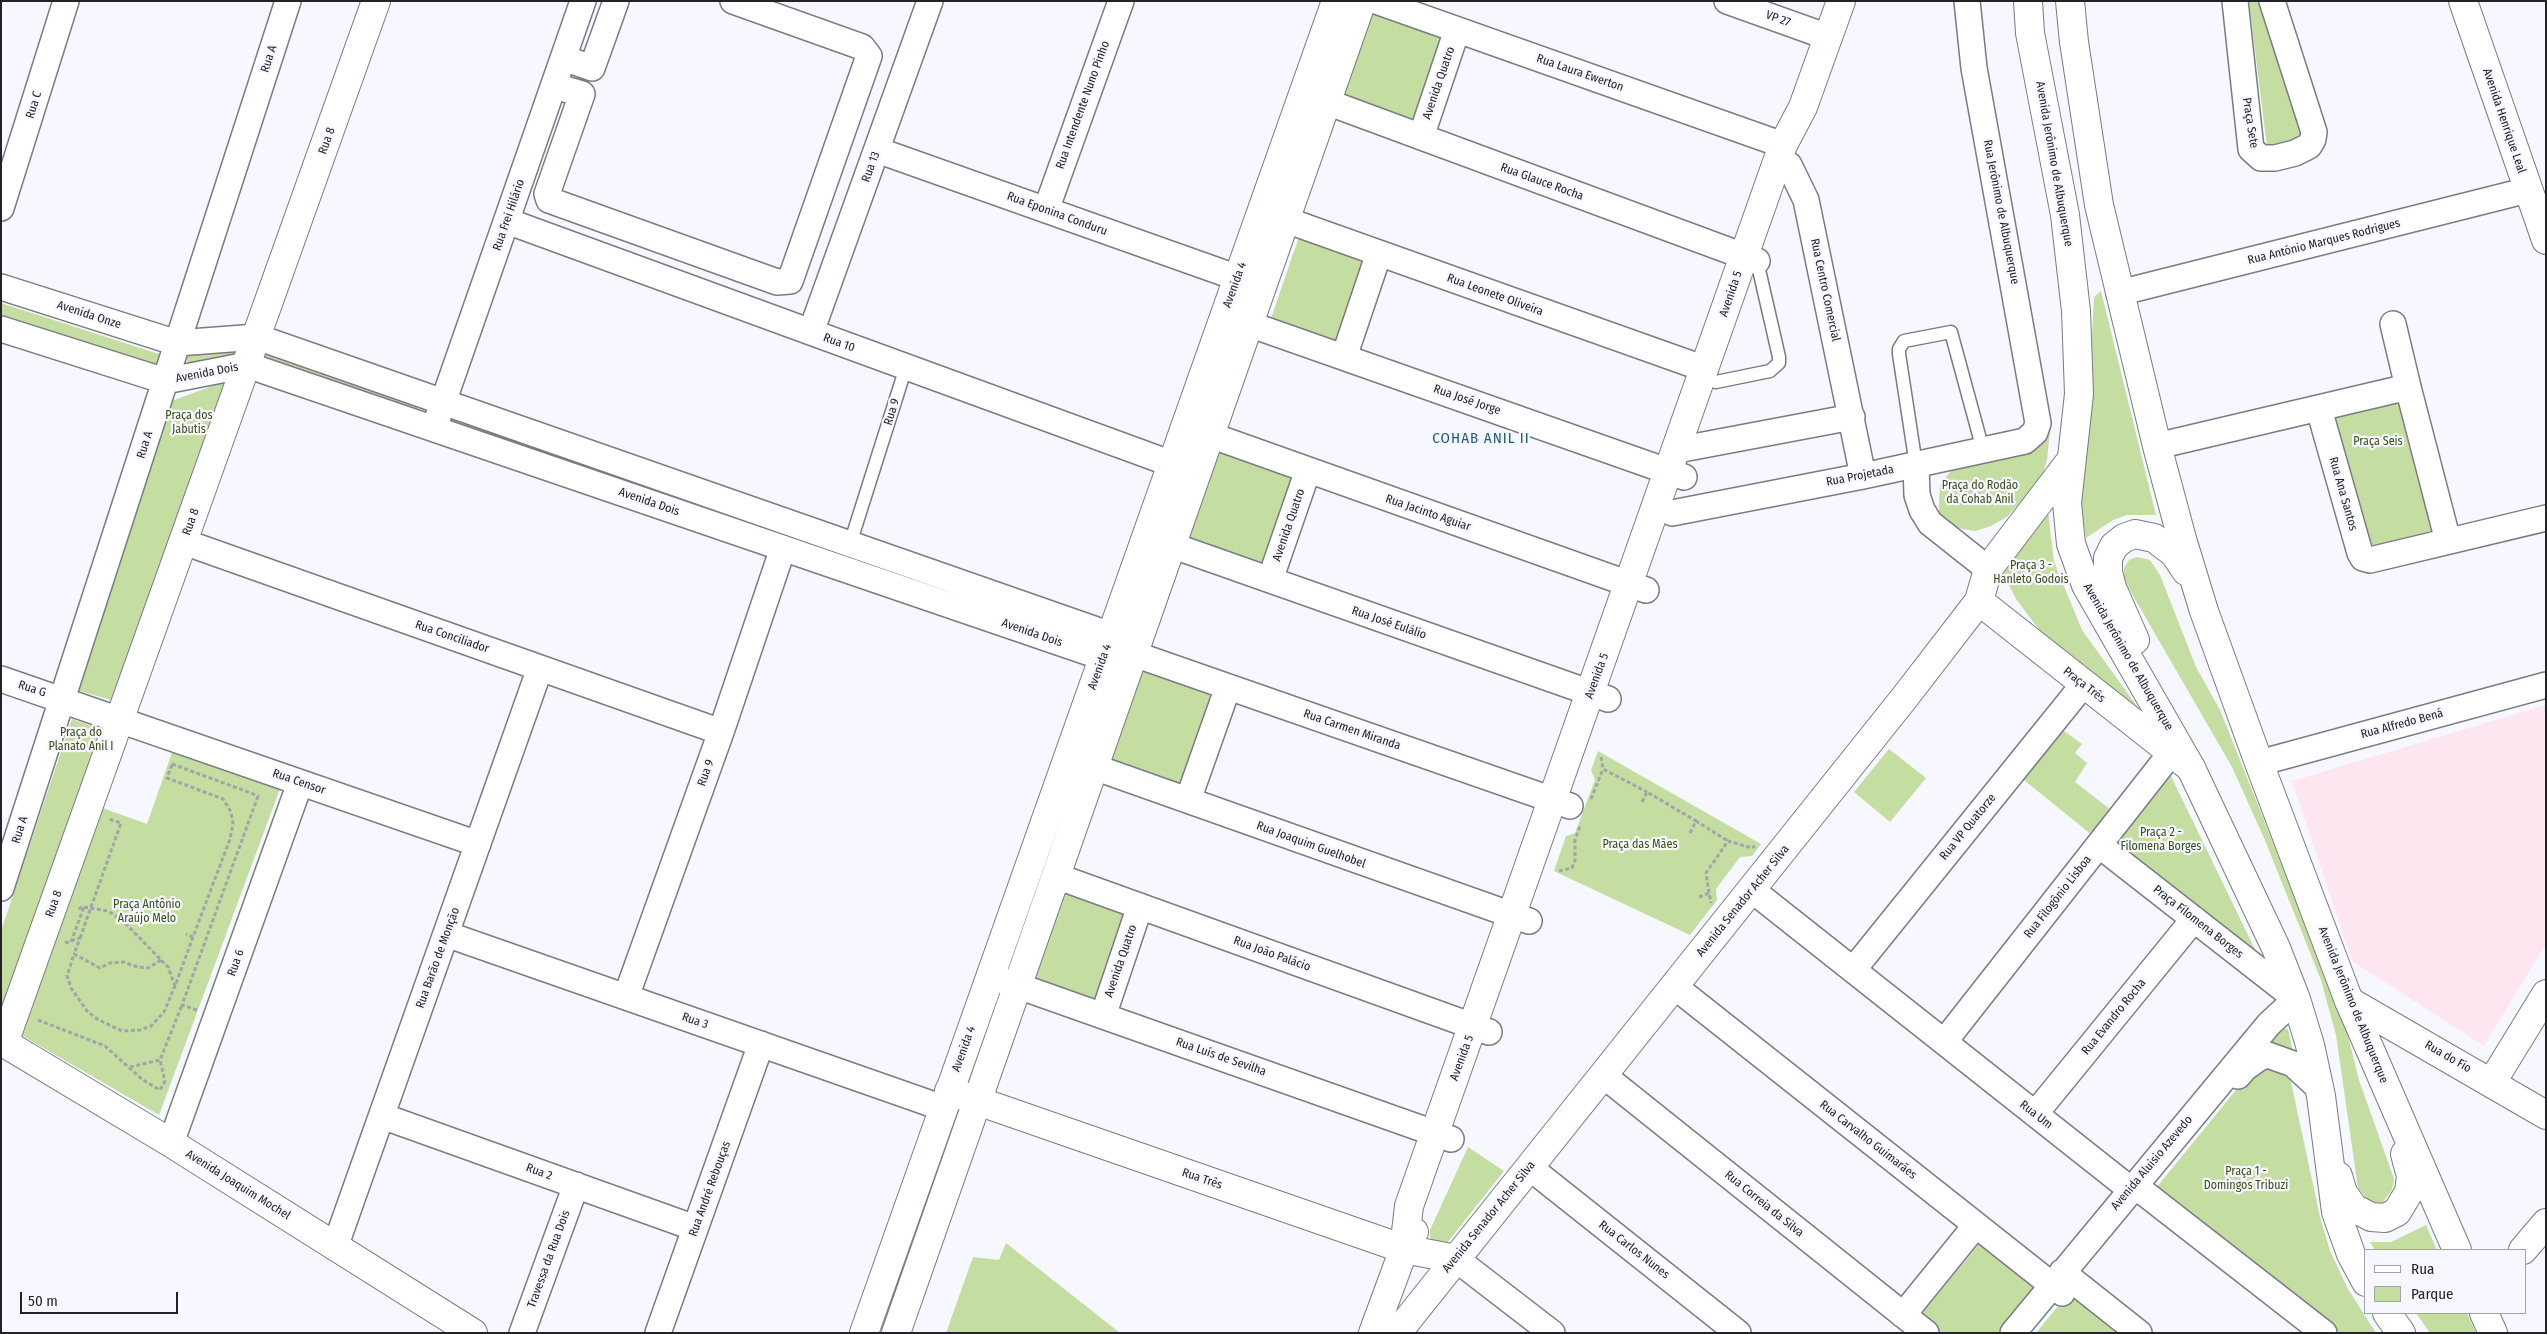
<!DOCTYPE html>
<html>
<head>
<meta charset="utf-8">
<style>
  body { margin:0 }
  #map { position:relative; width:2547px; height:1334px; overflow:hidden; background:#f6f7ff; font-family:"Fira Sans Condensed",sans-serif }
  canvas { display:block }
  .frame { position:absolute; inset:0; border:2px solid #232327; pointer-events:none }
  .legend { position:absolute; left:2364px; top:1249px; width:162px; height:65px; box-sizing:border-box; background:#f6f7ff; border:1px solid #a2a2a9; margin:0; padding:6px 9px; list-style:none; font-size:15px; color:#232327 }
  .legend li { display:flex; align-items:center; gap:10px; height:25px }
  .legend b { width:25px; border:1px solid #a2a2a9 }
  .scale { position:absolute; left:20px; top:1292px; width:158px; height:22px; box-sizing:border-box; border:2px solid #232327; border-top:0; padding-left:6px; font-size:15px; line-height:18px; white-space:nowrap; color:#232327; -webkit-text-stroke:4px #f6f7ff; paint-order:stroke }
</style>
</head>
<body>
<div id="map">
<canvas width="2547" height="1334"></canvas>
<div class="frame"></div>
<ul class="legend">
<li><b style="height:6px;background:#fff"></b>Rua</li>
<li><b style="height:14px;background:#c3dea0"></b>Parque</li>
</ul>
<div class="scale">50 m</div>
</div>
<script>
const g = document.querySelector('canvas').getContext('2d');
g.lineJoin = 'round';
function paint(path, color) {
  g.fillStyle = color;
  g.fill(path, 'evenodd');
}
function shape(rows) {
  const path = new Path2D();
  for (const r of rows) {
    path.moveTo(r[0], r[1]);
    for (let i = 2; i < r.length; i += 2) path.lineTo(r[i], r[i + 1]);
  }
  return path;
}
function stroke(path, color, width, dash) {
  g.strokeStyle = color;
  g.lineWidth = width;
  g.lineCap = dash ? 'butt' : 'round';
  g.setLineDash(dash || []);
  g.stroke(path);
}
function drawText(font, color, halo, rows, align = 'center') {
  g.font = font + ' "Fira Sans Condensed",sans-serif';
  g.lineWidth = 4.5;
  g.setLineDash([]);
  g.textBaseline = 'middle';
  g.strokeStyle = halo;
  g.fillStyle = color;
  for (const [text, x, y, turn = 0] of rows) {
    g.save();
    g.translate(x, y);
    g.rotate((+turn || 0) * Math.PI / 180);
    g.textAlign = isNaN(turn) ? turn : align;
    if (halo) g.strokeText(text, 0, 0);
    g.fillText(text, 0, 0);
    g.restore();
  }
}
paint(shape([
  [2546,705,2546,944,2484,1046,2352,961,2292,781]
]), '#fee6f1');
paint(shape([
  [2249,1,2260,1,2307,137,2267,147],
  [1370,5,1450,35,1417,130,1337,101],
  [1301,231,1369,257,1339,354,1268,327],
  [2101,291,2156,515,2127,515,2113,520,2086,538,2081,503,2082,454,2091,359,2094,297],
  [1,303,159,354,155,370,1,318],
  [263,342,421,397,416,410,258,358],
  [240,346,238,356,187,365,187,350],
  [231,379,114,701,77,690,169,402],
  [2405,397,2441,542,2370,553,2333,415],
  [442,405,746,517,742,529,437,421],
  [2050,430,2047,460,2042,477,2007,517,1991,526,1975,531,1962,529,1947,524,1939,515,1939,502,1940,485,1950,472,1966,461,2040,439],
  [1217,448,1296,477,1262,570,1182,542],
  [2048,511,2054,562,2082,630,2149,723,2044,636,2016,599,2001,569],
  [2137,557,2150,560,2160,575,2196,667,2220,710,2344,1020,2359,1080,2394,1179,2392,1190,2382,1203,2370,1202,2358,1188,2336,1035,2321,980,2264,838,2232,767,2128,587,2124,577,2124,568,2129,560],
  [1137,668,1218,695,1184,790,1104,761],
  [72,719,101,729,1,1015,1,931],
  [2060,728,2082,744,2075,753,2087,763,2075,782,2111,810,2092,835,2019,776],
  [174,747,281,786,159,1115,16,1032,97,806,147,824],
  [1889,749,1926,778,1890,822,1854,792],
  [1598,751,1761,844,1752,856,1740,857,1716,889,1717,900,1690,935,1554,871,1566,836,1575,833,1595,780,1591,770],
  [2168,770,2263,966,2109,846],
  [1056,887,1126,911,1095,1006,1024,982],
  [2278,1029,2288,1029,2295,1060,2273,1051,2265,1035],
  [2271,1064,2281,1069,2291,1082,2320,1217,2330,1251,2348,1289,2376,1333,2339,1333,2156,1188,2245,1079],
  [1468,1147,1504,1171,1447,1243,1437,1246,1430,1242,1430,1230],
  [2426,1225,2437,1250,2375,1250,2370,1242,2391,1242],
  [1984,1238,2041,1284,2002,1333,1940,1333,1920,1316],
  [1006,1243,1120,1333,946,1333,973,1257,999,1260],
  [2072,1289,2126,1333,2036,1333],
  [2416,1313,2467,1313,2476,1333,2430,1333]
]), '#c3dea0');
const service = shape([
  [1702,378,1716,382,1770,371,1779,363,1779,357,1757,261],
  [1916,465,1899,354,1899,349,1904,341,1951,332,1983,450],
  [850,544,906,367]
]);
const minor = shape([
  [1376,1,1783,145],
  [1727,1,1828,37],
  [2235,1,2251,149,2261,158,2275,158,2295,153,2309,146,2313,139,2314,132,2272,1],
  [572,61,592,68,616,1],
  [565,89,582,94,547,194,549,200,777,282,790,281,869,56,862,47,733,1],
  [1327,102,1757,261],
  [1421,137,1457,30],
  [877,150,1238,278],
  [1789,165,1806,200,1863,476],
  [1,208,66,1],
  [1046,210,1121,1],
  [1286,220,1705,369],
  [507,221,1172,464],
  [1,287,177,343,257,337,1131,642],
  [2119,293,2528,190],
  [1249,324,1684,477],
  [2393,324,2408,387],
  [1,329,165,381,247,365,1122,664],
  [811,332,930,1],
  [1344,357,1379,253],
  [2319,409,2360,553,2363,558,2370,560,2546,518],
  [438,417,583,1],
  [1210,435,1646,590],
  [2157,446,2408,387,2448,541],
  [1677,450,1852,417],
  [1916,465,1917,495,1922,510,1930,523,1988,569],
  [1672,513,1863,476,2025,441,2035,432,2038,423,1974,68,1967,1],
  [184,542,721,732],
  [1171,545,1608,699],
  [1270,580,1308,470],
  [1134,654,1570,806],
  [1,679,478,844],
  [2259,763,2546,685],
  [1094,767,1529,921],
  [1188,800,1228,687],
  [1056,876,1489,1032],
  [1,888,288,1],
  [1752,890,2130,1189,2143,1192,2324,1333],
  [446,934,943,1108],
  [1853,970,2083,685],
  [990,976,1451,1139],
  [1674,986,2062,1293],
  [626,997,721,732,783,548],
  [1103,1016,1140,906],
  [1944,1042,2171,753],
  [1603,1075,1926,1333],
  [2238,1076,2245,1068,2259,1058,2268,1055,2293,1064,2319,1088],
  [2035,1114,2194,919],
  [382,1116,695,1228],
  [171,1143,300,783],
  [1529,1167,1738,1333],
  [335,1247,540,668],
  [1456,1259,1552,1333],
  [2062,1272,2139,1333],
  [1903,1315,1976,1225],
  [522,1333,576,1185],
  [658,1333,761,1044],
  [2013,1333,2269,1024,2296,999,2099,845]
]);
const tertiary = shape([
  [2463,1,2546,240],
  [1979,601,2191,768],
  [2349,1001,2546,1115],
  [4,1043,376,1],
  [2492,1082,2546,994],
  [949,1091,1404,1249,1456,1259],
  [1404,1249,1409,1206,1783,145,1803,107,1841,1],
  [2523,1250,2546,1223],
  [1373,1333,1404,1249,1414,1232],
  [1397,1333,1905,697,1979,601,1988,569,2071,460]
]);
const secondary = shape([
  [1,1041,171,1143,473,1333],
  [864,1333,1336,1],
  [896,1333,1362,1]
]);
const primary = shape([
  [2028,1,2030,33,2065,215,2076,311,2079,394,2067,503,2071,544,2086,585,2191,768,2276,948,2296,999,2310,1045,2321,1096,2336,1212,2351,1254,2366,1282],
  [2070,1,2074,42,2099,205,2157,446,2182,539,2204,611,2259,763,2349,1001,2457,1250],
  [2135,640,2112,588,2108,572,2108,558,2114,546,2124,538,2135,534,2154,538,2174,553,2186,571],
  [2338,1176,2343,1193,2354,1208,2371,1217,2385,1218,2397,1212,2409,1192,2411,1176,2405,1154],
  [2387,1313,2401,1333],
  [2484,1313,2493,1333]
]);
stroke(service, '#7a7b84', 15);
stroke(minor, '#7a7b84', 28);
stroke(tertiary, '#7a7b84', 30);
stroke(secondary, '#7a7b84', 30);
stroke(primary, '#7a7b84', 30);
stroke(shape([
  [1601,757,1603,769,1647,792],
  [172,764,259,796],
  [172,765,167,778,223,799,231,812,233,824,230,839,193,937,186,934],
  [1591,799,1603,769],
  [1642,802,1647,792,1696,821],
  [1690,833,1696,821,1728,841],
  [1559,871,1572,868,1575,860,1575,840,1580,826],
  [1709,893,1706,873,1728,841,1752,848,1755,846],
  [1699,897,1709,893,1711,903],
  [84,907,108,911,122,920,168,967,175,986,193,937],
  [80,938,121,823,109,819],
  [71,942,84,907,78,909],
  [65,943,80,938,74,954],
  [161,960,148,968,138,967,123,962,110,963,100,968,74,954,67,976,71,988,87,1011,97,1019,122,1031,140,1030,151,1026,164,1012,175,986],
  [197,1010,182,1005,258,796],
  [38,1020,105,1046,143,1080,160,1090,165,1081,160,1060],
  [130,1067,160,1060,182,1005]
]), '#a3a4aa', 3, [4, 2.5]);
stroke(service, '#fff', 12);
stroke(minor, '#fff', 25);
stroke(tertiary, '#fff', 28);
stroke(secondary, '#fff', 28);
stroke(primary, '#fff', 28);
drawText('12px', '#232327', '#f6f7ff', [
  ["VP 27",1778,19,20],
  ["Rua A",269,59,-72],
  ["Rua Laura Ewerton",1580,73,19],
  ["Avenida Quatro",1439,83,-71],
  ["Rua C",34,105,-73],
  ["Rua Intendente Nuno Pinho",1083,105,-70],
  ["Avenida Henrique Leal",2504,121,71],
  ["Praça Sete",2250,123,81],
  ["Rua 8",327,141,-70],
  ["Avenida Jerônimo de Albuquerque",2054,164,80],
  ["Rua 13",871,167,-70],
  ["Rua Glauce Rocha",1542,182,20],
  ["Rua Jerônimo de Albuquerque",2001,212,79],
  ["Rua Eponina Conduru",1057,214,20],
  ["Rua Frei Hilário",509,215,-71],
  ["Rua António Marques Rodrigues",2324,242,-14],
  ["Avenida 4",1235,285,-70],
  ["Rua Centro Comercial",1825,290,78],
  ["Avenida 5",1731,294,-71],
  ["Rua Leonete Oliveira",1495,295,20],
  ["Avenida Onze",89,315,18],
  ["Rua 10",839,343,20],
  ["Avenida Dois",207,373,-11],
  ["Rua José Jorge",1467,400,19],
  ["Rua 9",892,412,-73],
  ["Rua A",145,445,-72],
  ["Rua Projetada",1860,476,-11],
  ["Rua Ana Santos",2343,494,74],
  ["Avenida Dois",649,502,19],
  ["Rua Jacinto Aguiar",1428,513,19],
  ["Rua 8",191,522,-70],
  ["Avenida Quatro",1289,525,-71],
  ["Rua José Eulálio",1389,623,19],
  ["Avenida Dois",1032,633,19],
  ["Rua Conciliador",452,637,19],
  ["Avenida Jerônimo de Albuquerque",2128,657,60],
  ["Avenida 4",1100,667,-70],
  ["Avenida 5",1597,676,-70],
  ["Praça Três",2084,685,38],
  ["Rua G",32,689,18],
  ["Rua Alfredo Bená",2402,724,-15],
  ["Rua Carmen Miranda",1352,730,19],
  ["Rua 9",706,773,-70],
  ["Rua Censor",299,782,19],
  ["Rua VP Quatorze",1968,827,-51],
  ["Rua A",20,830,-72],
  ["Rua Joaquim Guelhobel",1311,845,20],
  ["Rua Filogônio Lisboa",2058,897,-52],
  ["Avenida Senador Acher Silva",1743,901,-51],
  ["Rua 8",54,904,-70],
  ["Praça Filomena Borges",2198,922,38],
  ["Rua João Palácio",1272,954,20],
  ["Rua Barão de Monção",438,958,-70],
  ["Avenida Quatro",1121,961,-71],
  ["Rua 6",236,963,-70],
  ["Avenida Jerônimo de Albuquerque",2353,1005,68],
  ["Rua Evandro Rocha",2114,1017,-51],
  ["Rua 3",695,1021,19],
  ["Avenida 4",964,1049,-70],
  ["Rua Luís de Sevilha",1221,1057,19],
  ["Rua do Fio",2448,1057,30],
  ["Avenida 5",1462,1058,-70],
  ["Rua Um",2036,1115,38],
  ["Rua Carvalho Guimarães",1868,1140,38],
  ["Avenida Aluisio Azevedo",2152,1163,-50],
  ["Rua 2",539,1172,20],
  ["Rua Três",1202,1179,19],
  ["Avenida Joaquim Mochel",238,1185,32],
  ["Rua André Rebouças",710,1189,-70],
  ["Rua Correia da Silva",1764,1204,39],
  ["Avenida Senador Acher Silva",1489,1217,-51],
  ["Rua Carlos Nunes",1634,1250,38],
  ["Travessa da Rua Dois",549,1259,-70]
]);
drawText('12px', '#3a4f16', '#f6f7ff', [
  ["Praça dos",189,416],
  ["Jabutis",189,430],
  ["Praça Seis",2378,442],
  ["Praça do Rodão",1980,486],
  ["da Cohab Anil",1980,500],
  ["Praça 3 -",2031,566],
  ["Hanleto Godois",2031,580],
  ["Praça do",81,733],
  ["Planato Anil I",81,747],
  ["Praça 2 -",2161,833],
  ["Filomena Borges",2161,847],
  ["Praça das Mães",1640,845],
  ["Praça Antônio",147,905],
  ["Araújo Melo",147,919],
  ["Praça 1 -",2246,1172],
  ["Domingos Tribuzi",2246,1186]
]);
g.letterSpacing = '1px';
drawText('15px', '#1f5b7b', '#f6f7ff', [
  ["COHAB ANIL II",1481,439]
]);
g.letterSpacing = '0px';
</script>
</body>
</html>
